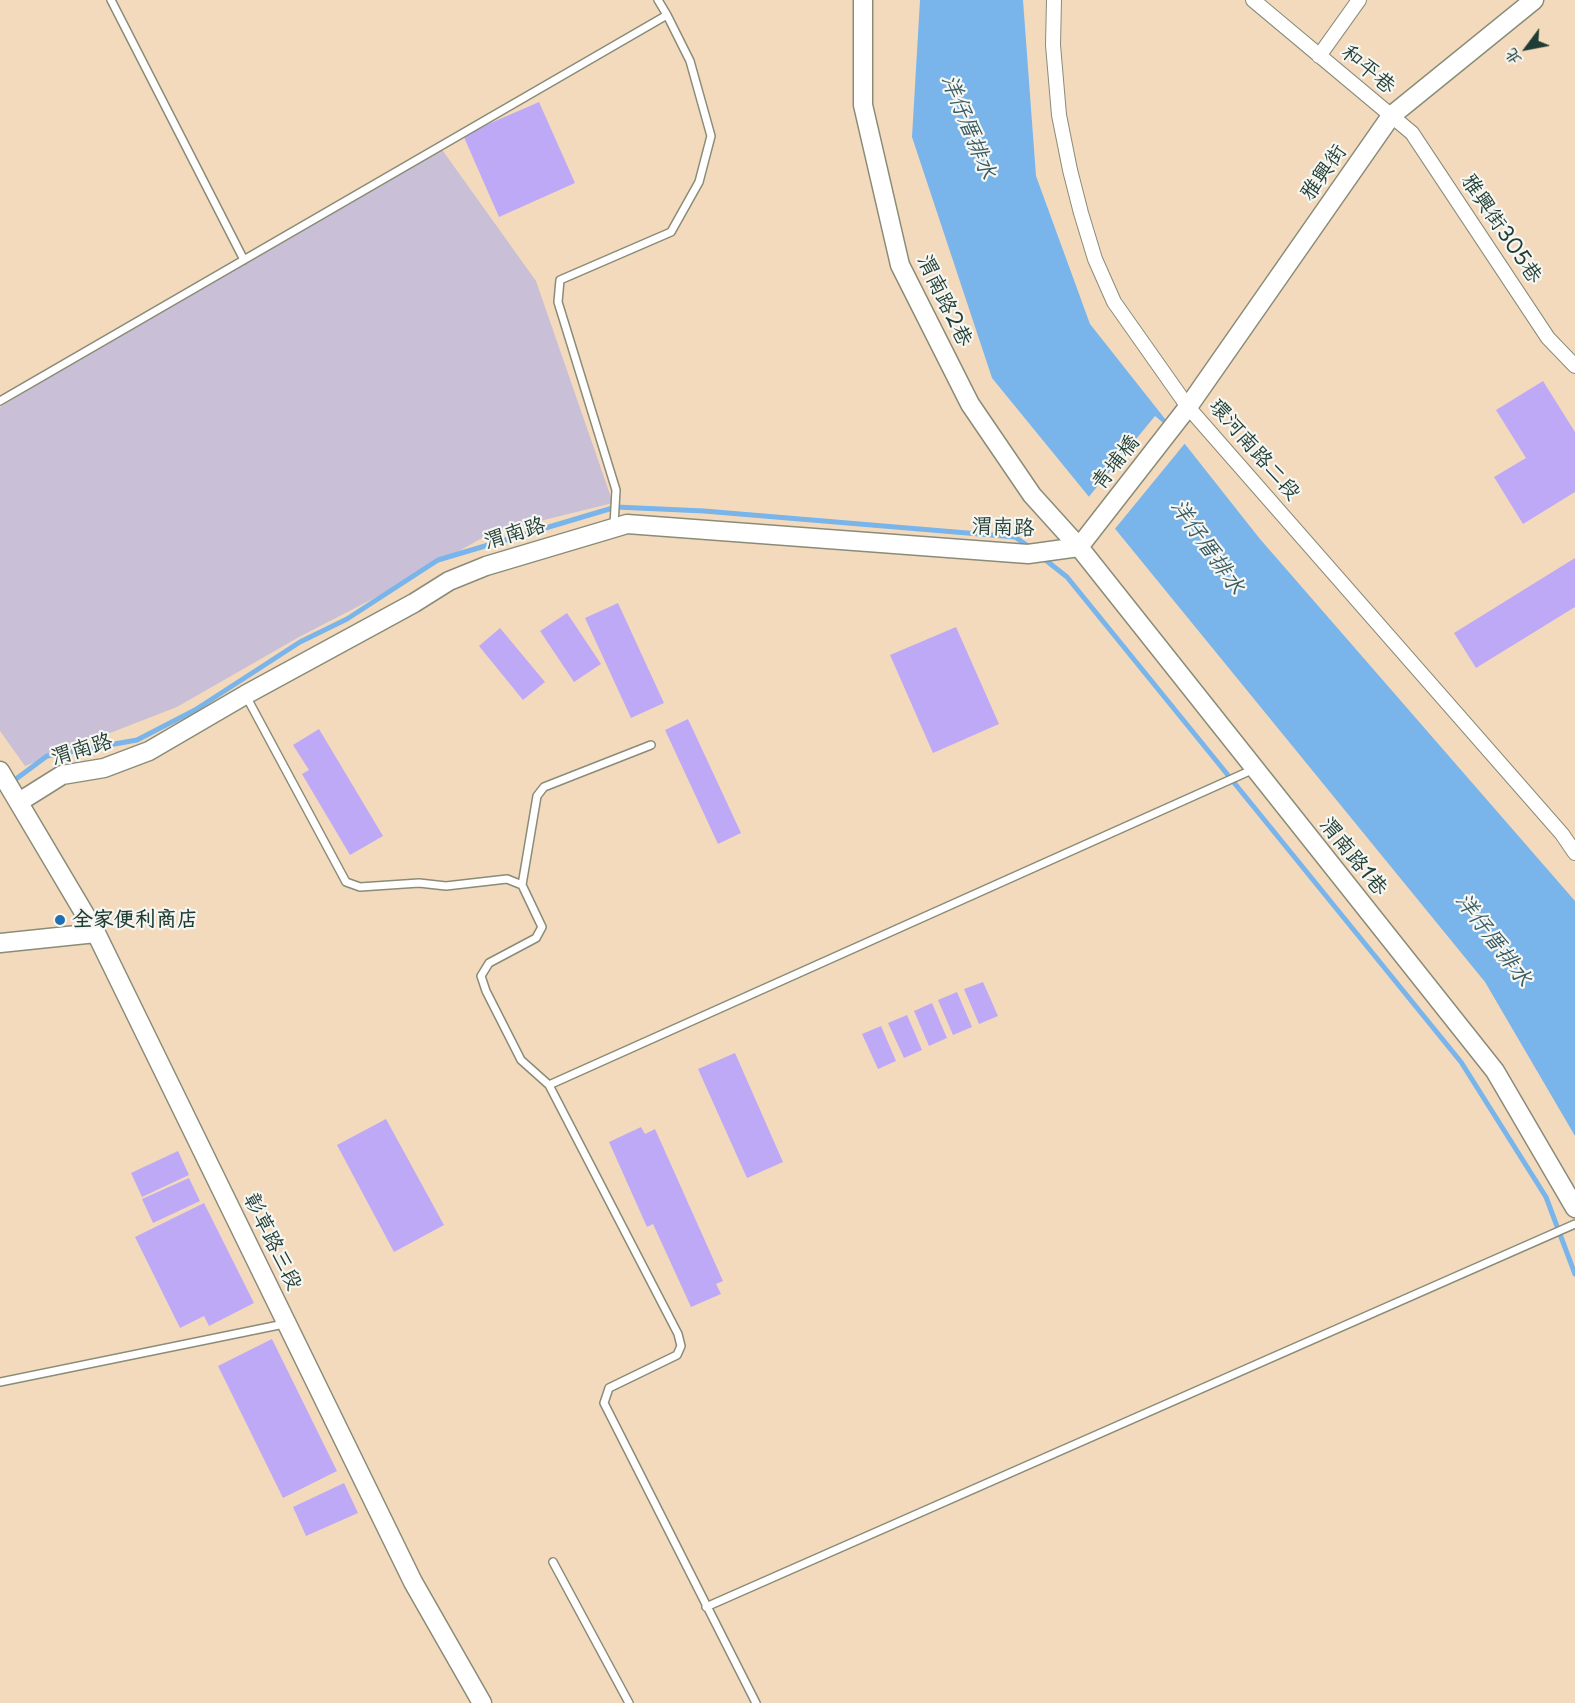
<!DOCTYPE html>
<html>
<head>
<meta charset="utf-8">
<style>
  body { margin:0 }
  #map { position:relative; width:1575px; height:1703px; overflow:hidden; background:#f4dabd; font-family:"Playpen Sans","LXGW WenKai TC",sans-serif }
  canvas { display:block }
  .north { position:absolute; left:1497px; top:18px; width:60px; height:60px; -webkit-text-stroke:4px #f6f6f2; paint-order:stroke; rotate:238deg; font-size:16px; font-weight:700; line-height:24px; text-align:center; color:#1f3d34 }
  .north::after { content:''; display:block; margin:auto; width:21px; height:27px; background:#1f3d34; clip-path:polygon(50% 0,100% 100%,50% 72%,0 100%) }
</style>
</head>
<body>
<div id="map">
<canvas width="1575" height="1703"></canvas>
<div class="north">北</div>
</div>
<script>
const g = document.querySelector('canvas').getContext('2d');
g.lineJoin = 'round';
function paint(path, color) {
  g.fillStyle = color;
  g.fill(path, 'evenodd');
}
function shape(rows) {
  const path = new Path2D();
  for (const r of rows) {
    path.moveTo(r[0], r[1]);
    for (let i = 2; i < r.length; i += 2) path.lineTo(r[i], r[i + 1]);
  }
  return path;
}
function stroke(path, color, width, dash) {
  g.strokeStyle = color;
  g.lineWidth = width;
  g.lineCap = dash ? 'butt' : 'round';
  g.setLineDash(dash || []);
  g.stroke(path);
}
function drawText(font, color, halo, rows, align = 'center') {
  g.font = font + ' "Playpen Sans","LXGW WenKai TC",sans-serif';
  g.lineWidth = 4.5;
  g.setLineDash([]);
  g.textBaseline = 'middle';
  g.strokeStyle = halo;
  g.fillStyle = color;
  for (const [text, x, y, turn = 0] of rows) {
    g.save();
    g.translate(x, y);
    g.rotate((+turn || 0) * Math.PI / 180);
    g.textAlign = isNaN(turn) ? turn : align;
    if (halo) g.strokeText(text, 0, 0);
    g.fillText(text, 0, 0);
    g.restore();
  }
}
paint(shape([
  [438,144,536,281,613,503,491,533,390,590,299,637,177,707,25,766,0,731,0,407]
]), '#c9bfd7');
paint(shape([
  [920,0,1023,0,1036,176,1090,324,1260,539,1575,901,1575,1136,1485,982,992,378,912,137]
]), '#79b5eb');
paint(shape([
  [1155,416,1186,442,1114,530,1087,499]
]), '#f4dabd');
stroke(shape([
  [1043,558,1067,577,1461,1062,1546,1197,1575,1274],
  [16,779,47,756,137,740,195,710,300,642,347,619,438,560,616,507,704,511,1015,537,1031,548]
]), '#79b5eb', 5);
paint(shape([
  [539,102,575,183,499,217,463,135],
  [1543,381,1575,432,1575,492,1523,524,1494,477,1526,458,1496,410],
  [1575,558,1575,607,1476,668,1454,633],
  [618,603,664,703,631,718,585,618],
  [567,613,601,664,574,682,540,631],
  [956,627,999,724,933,753,890,655],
  [500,628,545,682,523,700,479,646],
  [688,719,741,833,718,844,665,730],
  [319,729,383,836,350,855,302,774,309,770,293,745],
  [983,982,998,1016,979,1024,964,989],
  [957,992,972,1027,953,1035,938,1000],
  [932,1003,947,1038,929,1046,914,1011],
  [907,1015,922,1050,904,1058,888,1023],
  [881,1026,896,1061,878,1069,862,1034],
  [735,1053,783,1162,747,1178,698,1069],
  [386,1119,444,1225,394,1252,337,1145],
  [641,1127,645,1134,655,1129,723,1281,716,1284,721,1294,691,1307,653,1224,647,1227,609,1142],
  [178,1151,189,1175,142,1197,131,1173],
  [189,1178,200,1201,153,1223,142,1199],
  [204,1203,254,1303,209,1326,204,1316,180,1328,135,1237],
  [272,1339,337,1471,283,1498,218,1366],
  [344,1483,358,1513,306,1536,293,1507]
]), '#bea9f6');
const service = shape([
  [111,0,244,260],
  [0,401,667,15,658,0],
  [614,525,616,490,558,302,560,280,671,232,699,182,711,136,690,61,667,15],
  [246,696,346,882,360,887,419,883,446,886,507,879,522,885,542,927,536,938,489,963,481,976,486,991,521,1060,549,1085,678,1334,681,1346,677,1355,609,1388,604,1403,756,1703],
  [522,885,537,796,544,787,651,745],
  [549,1085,1254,769],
  [0,1382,284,1324],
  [553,1562,629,1703],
  [706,1607,1575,1224]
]);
const minor = shape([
  [1054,0,1053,45,1059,115,1070,170,1081,213,1095,259,1114,302,1188,407,1562,834,1575,853],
  [1253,0,1412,133,1548,338,1575,366],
  [1319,56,1359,0]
]);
const tertiary = shape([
  [863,0,863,105,900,265,970,404,1032,495,1079,547,1495,1071,1575,1208],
  [1079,547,1188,407,1391,116,1534,0],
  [0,771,96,933,413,1582,482,1703],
  [19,802,62,775,104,768,149,751,245,695,414,603,449,581,486,566,627,524,1028,554,1079,547],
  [0,943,96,933]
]);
stroke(service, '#8a8c78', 10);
stroke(minor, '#8a8c78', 16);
stroke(tertiary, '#8a8c78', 21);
stroke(service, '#fff', 7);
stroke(minor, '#fff', 14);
stroke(tertiary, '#fff', 18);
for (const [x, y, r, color] of [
  [60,920,6,"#1f6fb2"]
]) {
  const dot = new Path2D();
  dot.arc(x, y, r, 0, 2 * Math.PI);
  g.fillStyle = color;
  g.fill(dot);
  stroke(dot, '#f6f6f2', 2);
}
drawText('21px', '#1f3d34', '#f6f6f2', [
  ["和平巷",1368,70,40],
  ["雅興街",1324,173,-55],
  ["雅興街305巷",1501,229,56],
  ["渭南路2巷",944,301,64],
  ["環河南路二段",1254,450,49],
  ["青埔橋",1116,463,-52],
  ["渭南路",1003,528,2],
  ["渭南路",515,534,-17],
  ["渭南路",82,750,-17],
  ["渭南路1巷",1353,857,51],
  ["彰草路三段",272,1242,64]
]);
drawText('bold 21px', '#1f3d34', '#f6f6f2', [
  ["全家便利商店",72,920]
], 'left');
drawText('italic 22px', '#365b62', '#f6f6f2', [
  ["洋仔厝排水",968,127,68],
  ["洋仔厝排水",1207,547,55],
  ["洋仔厝排水",1493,940,53]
]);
</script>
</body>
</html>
